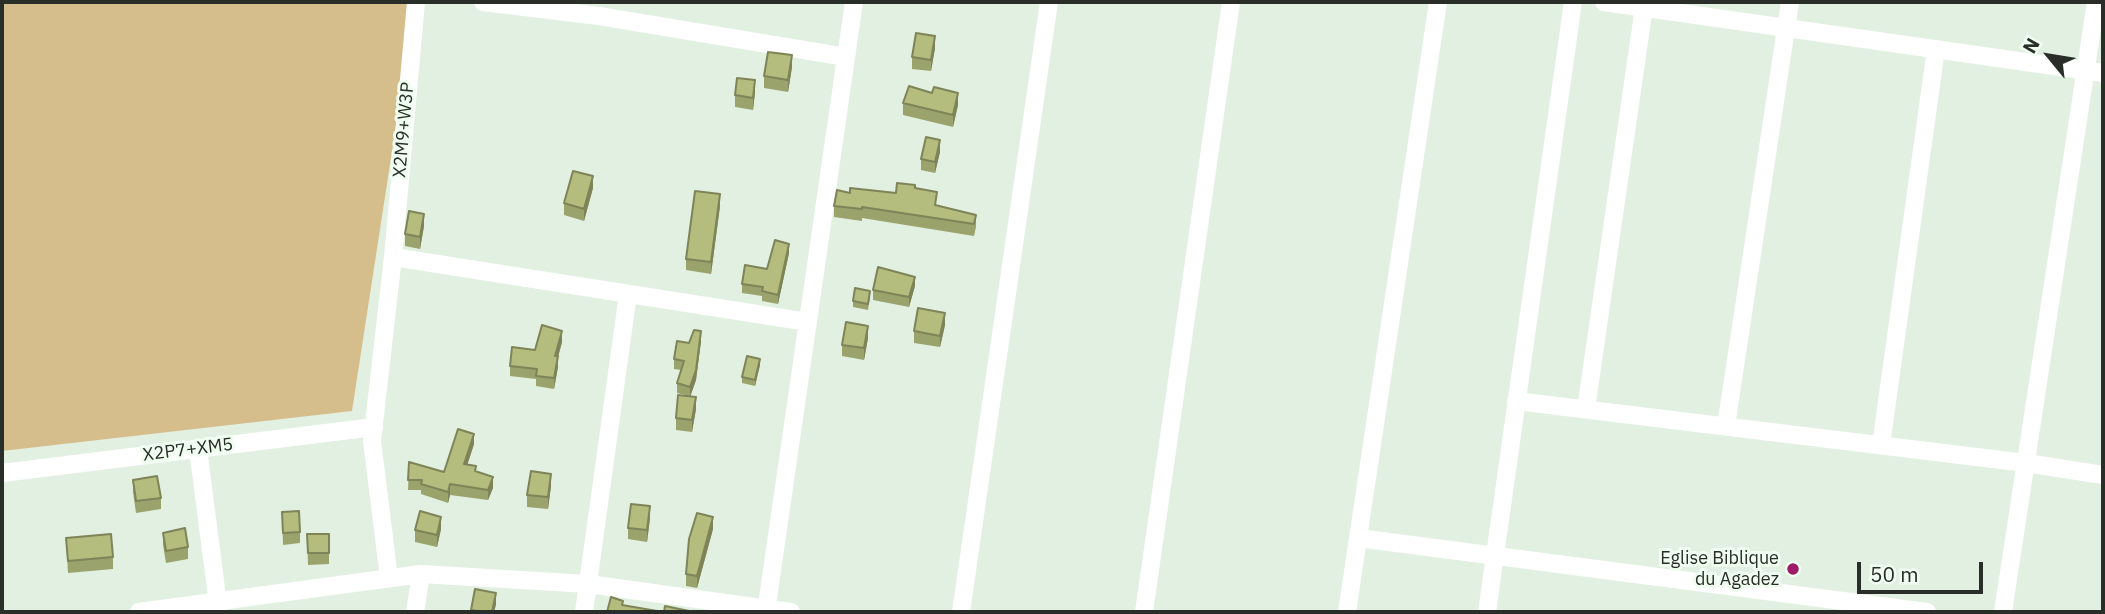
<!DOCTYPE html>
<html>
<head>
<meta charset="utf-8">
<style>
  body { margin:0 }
  #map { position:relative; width:2105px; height:614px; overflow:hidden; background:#e2f0e2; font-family:"IBM Plex Sans",sans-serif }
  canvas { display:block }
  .frame { position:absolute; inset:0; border:4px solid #292e29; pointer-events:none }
  .north { position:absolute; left:2014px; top:21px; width:70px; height:70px; -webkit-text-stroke:5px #effeef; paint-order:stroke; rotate:300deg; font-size:19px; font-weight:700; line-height:28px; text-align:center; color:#292e29 }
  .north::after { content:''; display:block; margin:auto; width:24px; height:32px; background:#292e29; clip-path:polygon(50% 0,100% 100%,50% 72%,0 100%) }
  .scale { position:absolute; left:1857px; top:562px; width:126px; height:32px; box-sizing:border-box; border:4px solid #292e29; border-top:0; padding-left:9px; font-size:21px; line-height:24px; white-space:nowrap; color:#292e29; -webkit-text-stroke:5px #effeef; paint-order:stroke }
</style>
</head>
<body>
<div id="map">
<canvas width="2105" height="614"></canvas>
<div class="frame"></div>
<div class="north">N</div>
<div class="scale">50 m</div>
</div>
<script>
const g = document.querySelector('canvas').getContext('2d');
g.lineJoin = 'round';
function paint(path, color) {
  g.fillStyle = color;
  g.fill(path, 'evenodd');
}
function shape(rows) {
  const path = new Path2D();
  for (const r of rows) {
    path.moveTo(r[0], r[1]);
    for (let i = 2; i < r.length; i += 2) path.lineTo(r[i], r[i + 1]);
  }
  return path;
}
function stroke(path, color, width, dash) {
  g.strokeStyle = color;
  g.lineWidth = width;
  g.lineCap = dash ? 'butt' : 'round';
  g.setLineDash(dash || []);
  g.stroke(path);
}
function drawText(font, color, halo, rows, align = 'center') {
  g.font = font + ' "IBM Plex Sans",sans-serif';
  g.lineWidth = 6;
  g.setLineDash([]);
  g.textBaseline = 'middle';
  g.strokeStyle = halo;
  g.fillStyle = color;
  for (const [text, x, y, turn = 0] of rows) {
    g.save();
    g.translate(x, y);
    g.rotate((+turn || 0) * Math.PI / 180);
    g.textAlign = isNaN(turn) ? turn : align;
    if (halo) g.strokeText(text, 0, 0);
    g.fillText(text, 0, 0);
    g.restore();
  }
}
paint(shape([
  [2,2,415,2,352,411,2,451]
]), '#d6bd8c');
stroke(shape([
  [483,2,599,16,846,57],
  [1604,2,2103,73],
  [393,257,416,2],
  [1516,401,2026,463,2103,475],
  [1586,409,1644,7],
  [1726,426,1790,2],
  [1881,445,1936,49],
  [198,449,219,612],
  [2,473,374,427],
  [1358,538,1927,612],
  [389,578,372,441,393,257,808,322],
  [139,612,421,574,588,584,791,612],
  [415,612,421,574],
  [584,612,628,294],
  [766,612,854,2],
  [961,612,1049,2],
  [1144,612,1231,2],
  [1347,612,1438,2],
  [1487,612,1573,2],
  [2003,612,2096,2]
]), '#fff', 18);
paint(shape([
  [935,48,931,71,912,69,912,57],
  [792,67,788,92,764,88,764,76],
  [755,92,753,110,735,107,735,95],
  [932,93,958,105,953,127,903,115,903,103],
  [940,152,935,173,921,170,921,159],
  [593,188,584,221,564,215,564,203],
  [915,188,937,206,976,215,976,227,974,236,862,218,862,221,834,217,834,206,850,193,896,193],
  [720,206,711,274,686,270,686,259],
  [424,226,420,249,405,246,405,234],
  [789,253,778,304,762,301,762,296,742,293,742,284,767,269],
  [915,286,909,307,873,300,873,290],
  [870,297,868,310,853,307,853,301],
  [945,325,940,347,914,343,914,331],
  [868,338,864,360,842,356,842,345],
  [701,341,696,380,690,397,696,409,692,432,676,430,676,418,689,396,677,393,677,383,681,370,674,369,674,359,689,343],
  [562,342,558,357,558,367,554,389,536,386,536,379,510,376,510,366,535,350],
  [760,365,755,386,742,383,742,377],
  [474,444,467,465,476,471,493,488,488,500,450,495,448,503,421,494,421,490,408,490,409,462,444,472],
  [133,480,161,498,161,509,136,513,133,492],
  [551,486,548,509,527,507,527,495],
  [282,512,300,532,300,543,283,545],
  [650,518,647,542,628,539,628,528],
  [441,529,437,547,415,542,415,530],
  [713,529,697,588,686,586,686,574],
  [163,533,188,547,188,559,166,563,163,545],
  [307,534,329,534,329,564,308,565],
  [66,538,113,557,113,569,68,573]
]), '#9ba36c');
paint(shape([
  [935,36,935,48,931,71,931,60],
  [792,55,792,67,788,92,788,80],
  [755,80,755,92,753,110,753,98],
  [958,93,958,105,953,127,953,115],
  [940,140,940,152,935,173,935,162],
  [593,176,593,188,584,221,584,209],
  [720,194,720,206,711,274,711,262],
  [424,214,424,226,420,249,420,237],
  [789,244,789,253,778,304,778,295],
  [915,277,915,286,909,307,909,297],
  [945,313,945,325,940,347,940,336],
  [868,326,868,338,864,360,864,348],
  [562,331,562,342,558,357,558,367,554,389,555,356],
  [701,331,701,341,696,380,690,397,690,387],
  [760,359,760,365,755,386,755,380],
  [696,397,696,409,692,432,692,420],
  [474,434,474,444,464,475,464,464],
  [551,474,551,486,548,509,548,497],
  [493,477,493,488,488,500,488,490],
  [450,484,450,495,448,503,448,492],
  [650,506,650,518,647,542,647,530],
  [441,517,441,529,437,547,437,535],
  [713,517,713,529,697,588,697,576],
  [496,593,496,605,494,612,492,612]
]), '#7e8458');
const building = shape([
  [916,33,935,36,931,60,912,57,916,33],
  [768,52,792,55,788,80,764,76,768,52],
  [737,78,755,80,753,98,735,95,737,78],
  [909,86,932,93,934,87,958,93,953,115,903,103,909,86],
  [926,137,940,140,935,162,921,159,926,137],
  [573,171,593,176,584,209,564,203,573,171],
  [897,183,915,185,915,188,937,192,935,205,976,215,974,224,862,207,862,209,834,206,837,190,850,193,850,188,896,193,897,183],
  [695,191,720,194,711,262,686,259,695,191],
  [409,211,424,214,420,237,405,234,409,211],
  [775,240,789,244,778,295,762,291,763,287,742,284,745,265,767,269,775,240],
  [878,267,915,277,909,297,873,290,878,267],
  [855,288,870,291,868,304,853,301,855,288],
  [918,308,945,313,940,336,914,331,918,308],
  [846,322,868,326,864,348,842,345,846,322],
  [542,325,562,331,555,356,558,356,554,378,536,376,537,369,510,366,512,347,535,350,542,325],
  [694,330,701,331,696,370,690,387,677,383,684,361,674,359,677,341,689,343,694,330],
  [747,356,760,359,755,380,742,377,747,356],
  [678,395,696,397,692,420,676,418,678,395],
  [458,429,474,434,464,464,476,466,475,471,493,477,488,490,450,484,448,492,421,484,422,480,408,480,409,462,444,472,458,429],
  [531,471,551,474,548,497,527,495,531,471],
  [157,476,161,498,136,501,133,480,157,476],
  [631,504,650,506,647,530,628,528,631,504],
  [299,511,300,532,283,533,282,512,299,511],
  [420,511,441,517,437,535,415,530,420,511],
  [697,513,713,517,697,576,686,574,689,539,697,513],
  [185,528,188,547,166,551,163,533,185,528],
  [111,534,113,557,68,561,66,538,111,534],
  [307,534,329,534,329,553,308,553,307,534],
  [475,589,496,593,492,612,483,612,471,610,475,589],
  [611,597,623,601,622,605,663,612,607,612,611,597],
  [665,606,694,612,664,612,665,606]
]);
paint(building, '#b4bd7d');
stroke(building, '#7e8458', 2);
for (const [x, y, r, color] of [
  [1793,569,7,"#9f1969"]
]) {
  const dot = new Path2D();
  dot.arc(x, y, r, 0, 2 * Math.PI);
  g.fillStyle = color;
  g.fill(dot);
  stroke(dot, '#effeef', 2.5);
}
drawText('18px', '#292e29', '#effeef', [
  ["X2M9+W3P",404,130,-85],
  ["X2P7+XM5",188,450,-7]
]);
drawText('18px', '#292e29', '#effeef', [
  ["Eglise Biblique",1779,559],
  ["du Agadez",1779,580]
], 'right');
</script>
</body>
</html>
